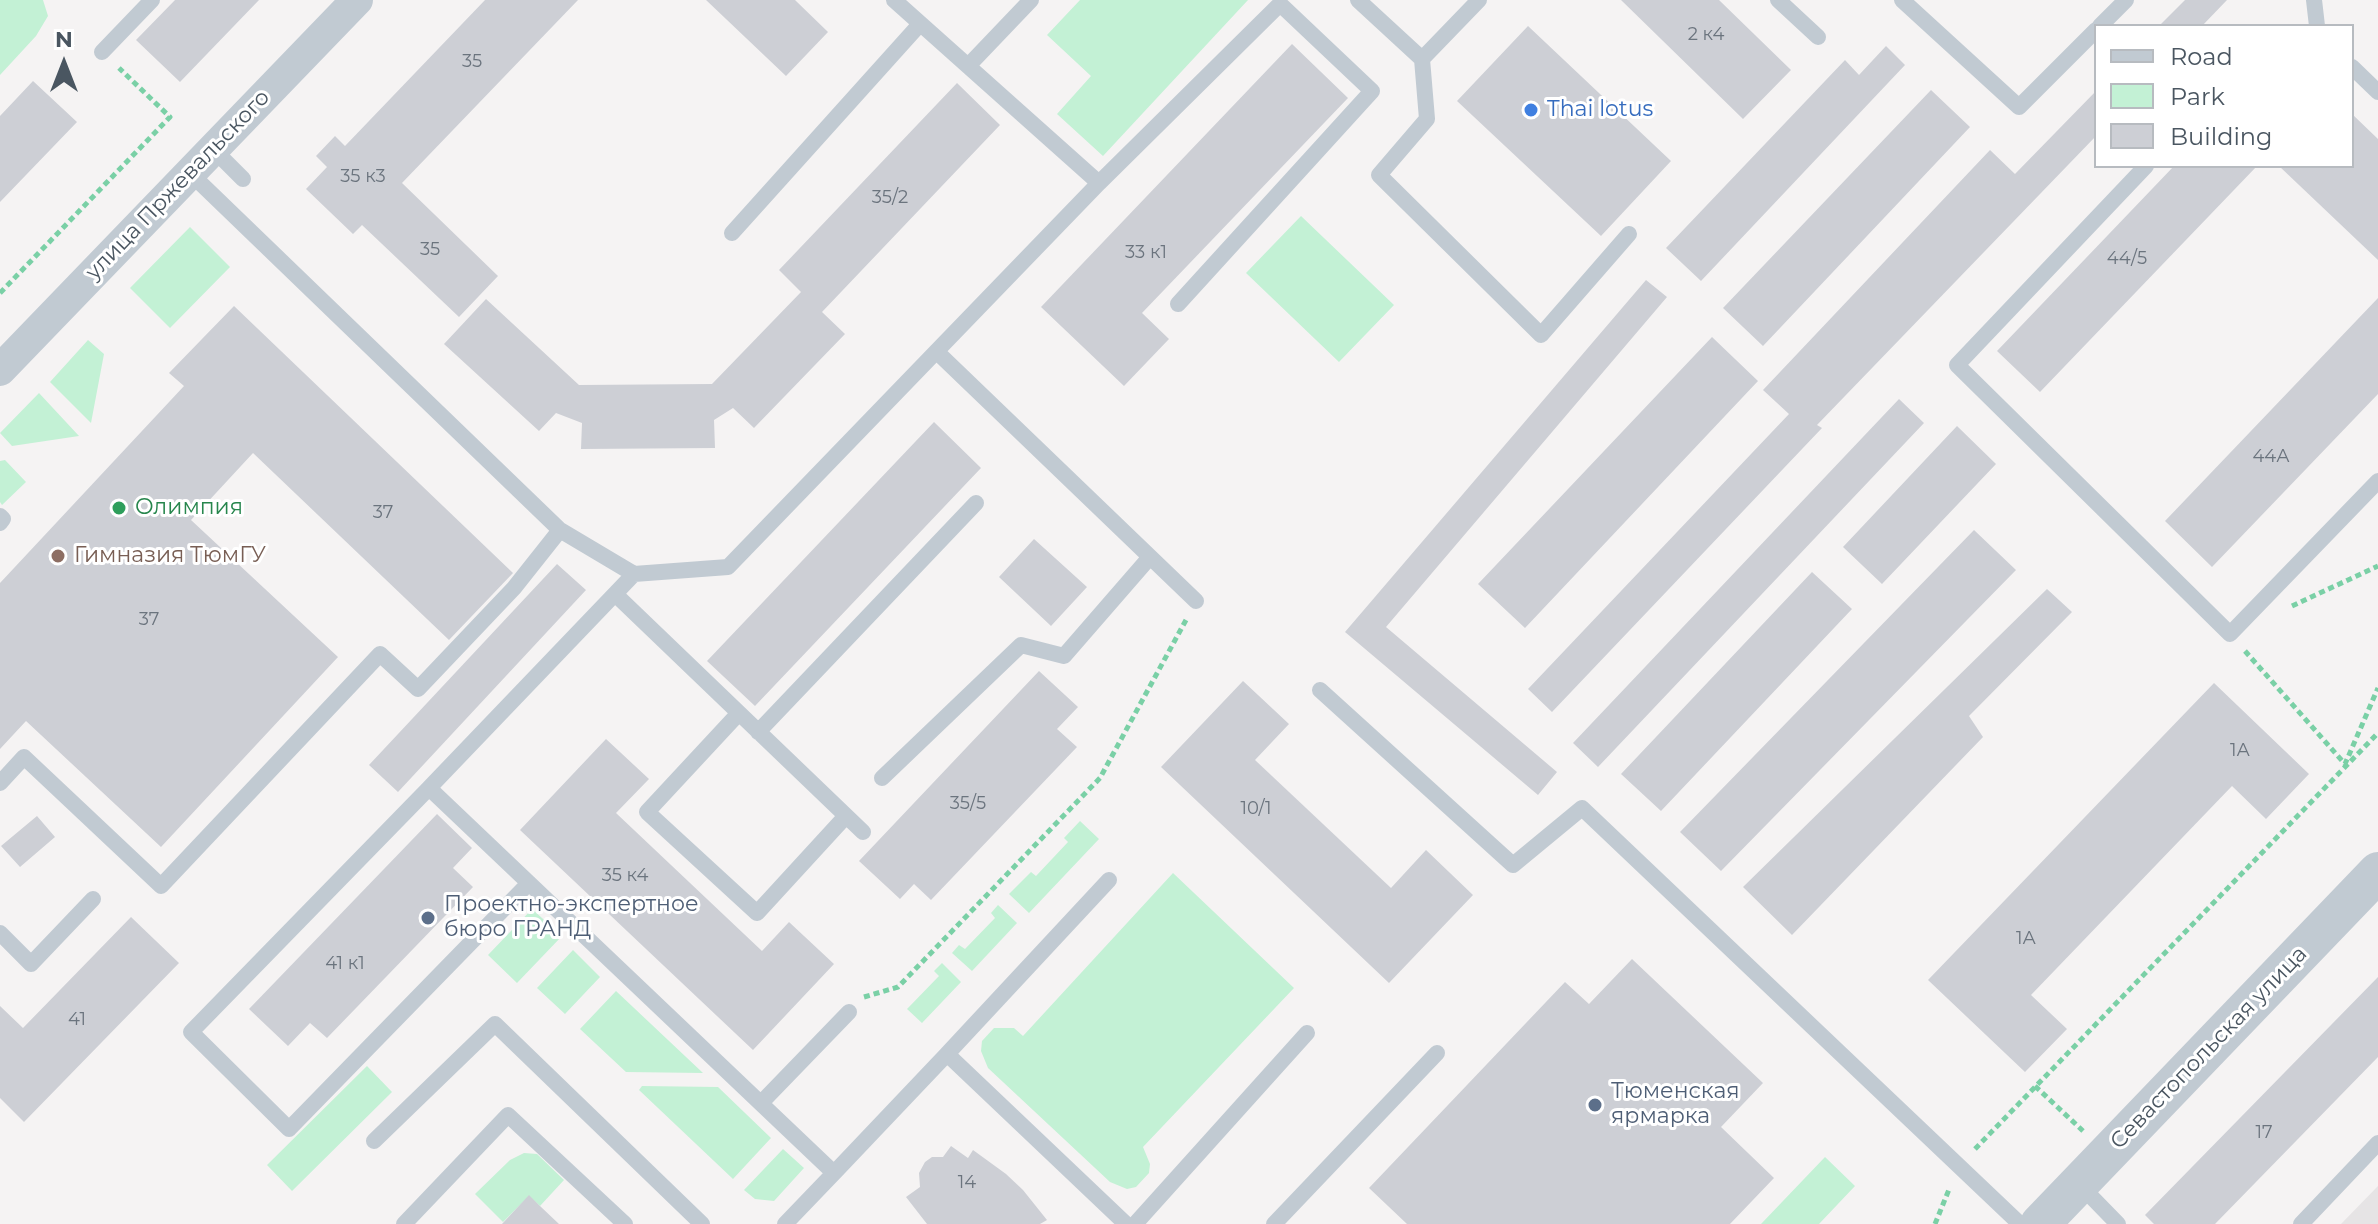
<!DOCTYPE html>
<html>
<head>
<meta charset="utf-8">
<style>
  body { margin:0 }
  #map { position:relative; width:2378px; height:1224px; overflow:hidden; background:#f5f3f3; font-family:Montserrat,sans-serif }
  canvas { display:block }
  .legend { position:absolute; left:2094px; top:24px; width:260px; height:144px; box-sizing:border-box; background:#fff; border:2px solid #b7bbc0; margin:0; padding:10px 14px; list-style:none; font-size:24px; color:#4a5661 }
  .legend li { display:flex; align-items:center; gap:16px; height:40px }
  .legend b { width:40px; border:2px solid #b7bbc0 }
  .north { position:absolute; left:24px; top:24px; width:80px; height:80px; -webkit-text-stroke:6px #fff; paint-order:stroke; rotate:0deg; font-size:22px; font-weight:700; line-height:32px; text-align:center; color:#4a5661 }
  .north::after { content:''; display:block; margin:auto; width:28px; height:36px; background:#4a5661; clip-path:polygon(50% 0,100% 100%,50% 72%,0 100%) }
</style>
</head>
<body>
<div id="map">
<canvas width="2378" height="1224"></canvas>
<ul class="legend">
<li><b style="height:10px;background:#c1cad2"></b>Road</li>
<li><b style="height:22px;background:#c3f1d5"></b>Park</li>
<li><b style="height:22px;background:#cdcfd5"></b>Building</li>
</ul>
<div class="north">N</div>
</div>
<script>
const g = document.querySelector('canvas').getContext('2d');
g.lineJoin = 'round';
function paint(path, color) {
  g.fillStyle = color;
  g.fill(path, 'evenodd');
}
function shape(rows) {
  const path = new Path2D();
  for (const r of rows) {
    path.moveTo(r[0], r[1]);
    for (let i = 2; i < r.length; i += 2) path.lineTo(r[i], r[i + 1]);
  }
  return path;
}
function stroke(path, color, width, dash) {
  g.strokeStyle = color;
  g.lineWidth = width;
  g.lineCap = dash ? 'butt' : 'round';
  g.setLineDash(dash || []);
  g.stroke(path);
}
function drawText(font, color, halo, rows, align = 'center') {
  g.font = font + ' Montserrat,sans-serif';
  g.lineWidth = 6;
  g.setLineDash([]);
  g.textBaseline = 'middle';
  g.strokeStyle = halo;
  g.fillStyle = color;
  for (const [text, x, y, turn = 0] of rows) {
    g.save();
    g.translate(x, y);
    g.rotate((+turn || 0) * Math.PI / 180);
    g.textAlign = isNaN(turn) ? turn : align;
    if (halo) g.strokeText(text, 0, 0);
    g.fillText(text, 0, 0);
    g.restore();
  }
}
paint(shape([
  [2378,1186,2378,1224,2341,1224]
]), '#e6e4e5');
paint(shape([
  [0,0,43,0,48,16,36,36,0,75],
  [1080,0,1248,0,1103,156,1057,114,1091,76,1047,35],
  [1301,216,1394,305,1339,362,1246,273],
  [190,227,230,267,170,328,130,288],
  [88,340,104,354,91,423,50,382],
  [39,393,79,436,12,446,0,433],
  [5,460,26,482,2,505,0,502,0,461],
  [1080,821,1099,839,1029,913,1009,894,1031,872,1036,876,1068,842,1064,838],
  [1173,873,1294,988,1143,1147,1150,1164,1149,1173,1136,1187,1127,1189,1110,1182,988,1068,981,1051,982,1041,994,1028,1014,1028,1023,1036],
  [998,905,1017,923,972,971,952,953,959,945,965,949,995,918,991,913],
  [532,909,562,936,517,983,488,955],
  [573,950,600,977,565,1014,537,988],
  [942,963,961,982,922,1023,907,1009,939,976,934,971],
  [616,991,703,1073,626,1072,580,1029],
  [367,1066,392,1092,292,1191,267,1165],
  [642,1086,718,1087,771,1138,733,1179,639,1090],
  [783,1149,804,1168,774,1201,755,1199,744,1190],
  [524,1153,537,1154,564,1180,540,1206,529,1196,503,1222,475,1194,510,1160],
  [1825,1157,1855,1186,1819,1224,1761,1224]
]), '#c3f1d5');
paint(shape([
  [175,0,259,0,180,82,136,40],
  [485,0,578,0,402,183,498,276,459,317,362,225,353,234,306,189,327,167,316,156,335,136,345,146],
  [706,0,795,0,828,32,786,76],
  [1621,0,1719,0,1791,70,1743,119],
  [2185,0,2227,0,2202,26,2159,26],
  [1528,26,1671,161,1601,236,1457,101],
  [1292,44,1348,98,1142,313,1169,339,1124,386,1041,307],
  [1886,46,1905,65,1701,281,1666,248,1845,60,1859,75],
  [33,81,77,122,0,202,0,116],
  [957,83,1000,125,822,312,845,334,754,428,733,408,714,420,715,448,581,449,582,423,556,413,539,431,444,344,486,299,579,385,712,384,801,292,779,270],
  [1931,90,1970,127,1763,346,1723,308],
  [2096,91,2096,136,1817,425,1822,428,1552,712,1528,689,1789,414,1763,390,1990,150,2015,174],
  [2352,114,2378,139,2378,260,2279,166,2352,166],
  [2174,166,2257,166,2040,392,1997,351],
  [1646,280,1667,297,1386,627,1557,772,1538,795,1345,632],
  [2378,298,2378,394,2212,567,2165,521],
  [234,306,513,573,449,640,253,453,191,520,338,657,161,847,26,721,0,749,0,583,184,386,169,373],
  [1712,337,1758,381,1525,628,1478,584],
  [1899,399,1924,423,1598,767,1573,743],
  [934,422,981,468,755,706,707,661],
  [1957,426,1996,464,1882,584,1843,547],
  [1974,530,2016,570,1721,871,1680,832],
  [1034,539,1087,587,1051,626,999,577],
  [557,564,586,590,398,792,369,765],
  [1812,572,1852,609,1661,811,1621,774],
  [2047,589,2072,612,1969,716,1983,737,1792,935,1743,887],
  [1039,671,1078,707,1057,729,1077,747,931,900,914,884,900,899,859,861],
  [1243,681,1289,724,1255,760,1391,888,1426,850,1473,895,1389,983,1161,767],
  [2214,683,2309,774,2266,819,2232,786,2031,995,2067,1029,2025,1072,1928,980],
  [606,739,649,779,616,813,762,951,789,922,834,964,753,1050,520,830],
  [437,814,472,848,453,868,473,887,327,1038,310,1023,288,1046,249,1009],
  [37,816,55,837,20,867,1,846],
  [131,917,179,963,24,1122,0,1098,0,1006,23,1028],
  [1632,959,1763,1083,1721,1127,1774,1178,1730,1224,1407,1224,1369,1188,1565,982,1589,1004],
  [2378,977,2378,1057,2215,1224,2154,1224,2145,1215],
  [951,1146,968,1158,973,1150,1006,1174,1023,1190,1047,1220,1040,1224,927,1224,906,1197,920,1187,919,1173,925,1162,932,1157,943,1157],
  [529,1195,540,1206,559,1224,502,1224]
]), '#cdcfd5');
stroke(shape([
  [0,293,170,117,119,68],
  [2292,606,2378,566],
  [2245,651,2345,764,2378,688],
  [864,997,898,987,1100,778,1186,620],
  [2035,1086,2083,1131],
  [1975,1149,2378,733],
  [1935,1224,1950,1187]
]), '#7ad0a6', 5, [6, 4]);
stroke(shape([
  [894,0,1099,183],
  [1358,0,1422,59,1479,0],
  [1778,0,1818,37],
  [1902,0,2019,107,2096,30],
  [2314,0,2317,26],
  [2100,26,2126,0],
  [102,52,152,0],
  [1422,59,1427,119,1379,175,1541,335,1629,234],
  [968,66,1031,0],
  [2352,67,2378,92],
  [213,149,243,179],
  [2146,166,1957,365,2230,634,2378,481],
  [190,173,560,530,634,574,429,788,834,1173,947,1054,1126,1224],
  [732,233,920,24],
  [938,353,1196,601],
  [0,516,3,519,0,523],
  [634,574,728,567,1099,183,1280,4,1372,91,1178,304],
  [615,594,863,832],
  [1320,690,1513,865,1582,808,2020,1224],
  [739,713,647,812,757,913,846,816],
  [758,732,976,503],
  [882,778,1021,645,1064,656,1150,557],
  [0,783,24,757,161,886,380,654,418,689,514,588,560,530],
  [429,788,191,1032,289,1129,529,883],
  [0,933,31,964,93,899],
  [947,1054,1109,880],
  [761,1103,849,1012],
  [374,1141,495,1024,702,1224],
  [2079,1184,2118,1224],
  [404,1224,508,1115,625,1224],
  [785,1224,834,1173],
  [1135,1224,1307,1033],
  [1274,1224,1437,1053],
  [2301,1224,2378,1143]
]), '#c1cad2', 16);
stroke(shape([
  [0,370,357,0]
]), '#c1cad2', 32);
stroke(shape([
  [2040,1224,2378,872]
]), '#c1cad2', 40);
for (const [x, y, r, color] of [
  [1531,110,8,"#3f7fe0"],
  [119,508,8,"#2e9e5b"],
  [58,556,8,"#8d6e63"],
  [428,918,8,"#5c6f8a"],
  [1595,1105,8,"#5c6f8a"]
]) {
  const dot = new Path2D();
  dot.arc(x, y, r, 0, 2 * Math.PI);
  g.fillStyle = color;
  g.fill(dot);
  stroke(dot, '#fff', 3);
}
drawText('18px', '#6b747e', null, [
  ["2 к4",1706,35],
  ["35",472,62],
  ["35 к3",363,177],
  ["35/2",890,198],
  ["35",430,250],
  ["33 к1",1146,253],
  ["44/5",2127,259],
  ["44А",2271,457],
  ["37",383,513],
  ["37",149,620],
  ["1А",2240,751],
  ["35/5",968,804],
  ["10/1",1256,809],
  ["35 к4",625,876],
  ["1А",2026,939],
  ["41 к1",345,964],
  ["41",77,1020],
  ["17",2264,1133],
  ["14",967,1183]
]);
drawText('22px', '#366cbe', '#fff', [
  ["Thai lotus",1547,110]
], 'left');
drawText('22px', '#4a5661', '#fff', [
  ["улица Пржевальского",178,185,-46],
  ["Севастопольская улица",2209,1048,-46]
]);
drawText('22px', '#27864d', '#fff', [
  ["Олимпия",135,508]
], 'left');
drawText('22px', '#785e54', '#fff', [
  ["Гимназия ТюмГУ",74,556]
], 'left');
drawText('22px', '#4e5e75', '#fff', [
  ["Проектно-экспертное",444,905],
  ["бюро ГРАНД",444,930],
  ["Тюменская",1611,1092],
  ["ярмарка",1611,1117]
], 'left');
</script>
</body>
</html>
